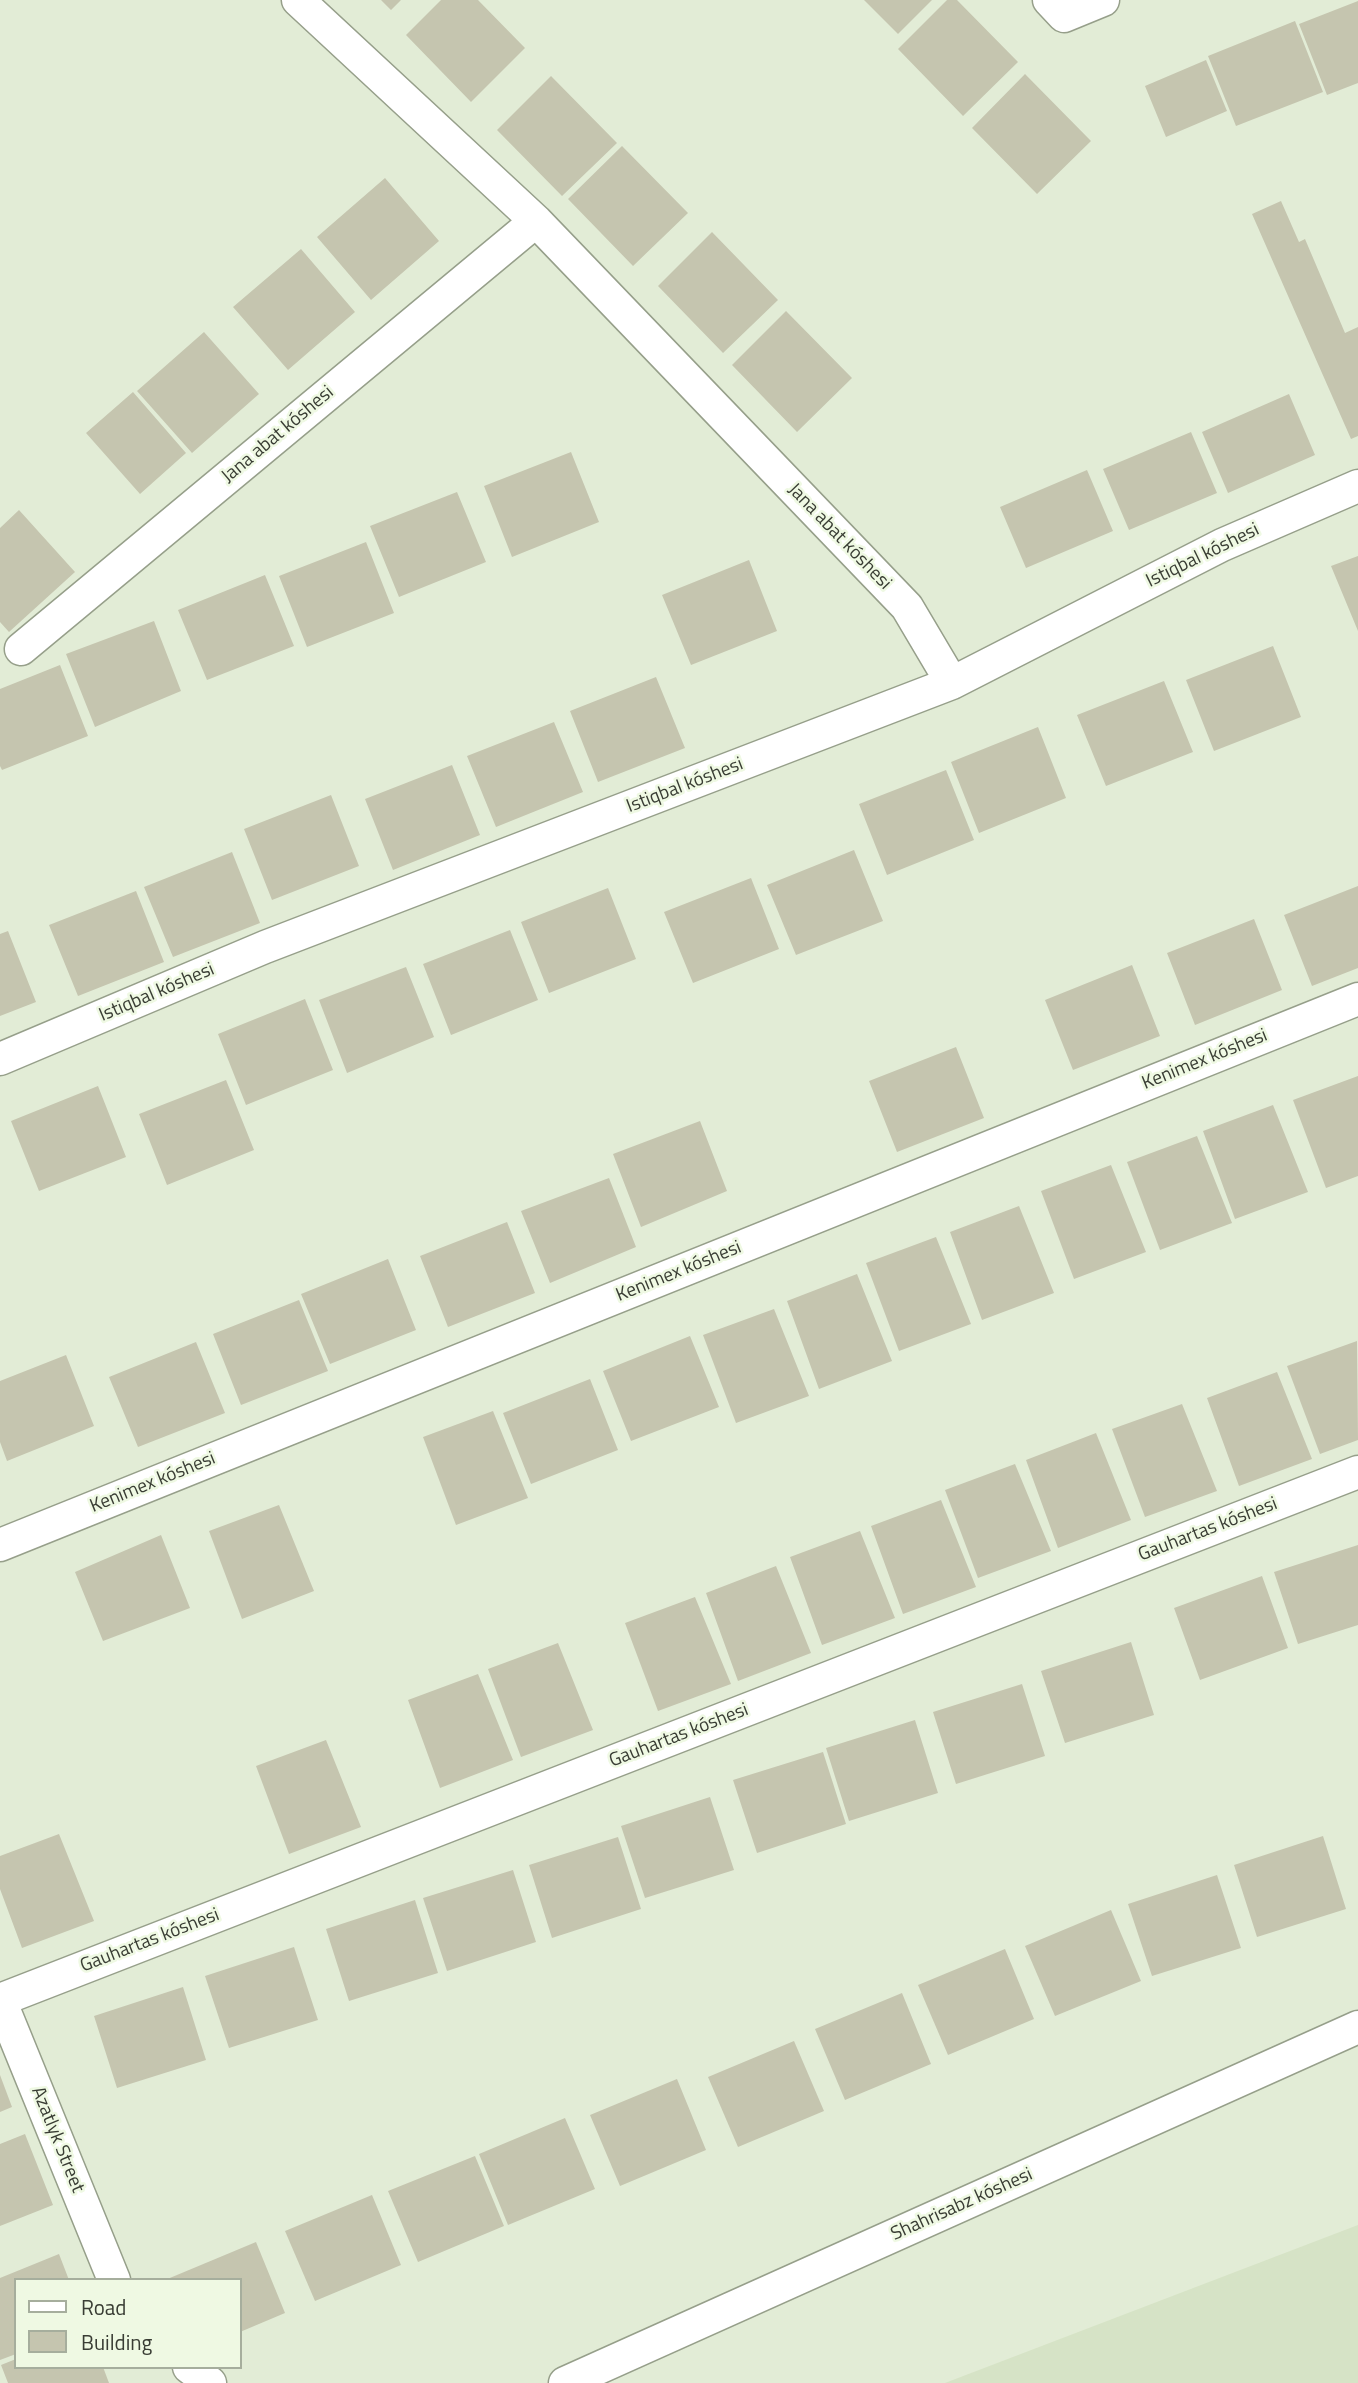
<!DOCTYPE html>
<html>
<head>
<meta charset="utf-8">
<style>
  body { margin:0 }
  #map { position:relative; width:1358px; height:2383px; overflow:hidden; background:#e2ecd6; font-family:"Titillium Web",sans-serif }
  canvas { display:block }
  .legend { position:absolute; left:14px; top:2278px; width:228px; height:91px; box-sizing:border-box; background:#eff9e3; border:2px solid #a6ae9d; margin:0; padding:9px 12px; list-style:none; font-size:21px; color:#393d34 }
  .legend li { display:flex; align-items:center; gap:14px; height:35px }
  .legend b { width:35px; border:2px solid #a6ae9d }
</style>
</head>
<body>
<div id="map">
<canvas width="1358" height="2383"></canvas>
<ul class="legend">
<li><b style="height:9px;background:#fff"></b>Road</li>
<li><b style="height:19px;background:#c5c5af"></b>Building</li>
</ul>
</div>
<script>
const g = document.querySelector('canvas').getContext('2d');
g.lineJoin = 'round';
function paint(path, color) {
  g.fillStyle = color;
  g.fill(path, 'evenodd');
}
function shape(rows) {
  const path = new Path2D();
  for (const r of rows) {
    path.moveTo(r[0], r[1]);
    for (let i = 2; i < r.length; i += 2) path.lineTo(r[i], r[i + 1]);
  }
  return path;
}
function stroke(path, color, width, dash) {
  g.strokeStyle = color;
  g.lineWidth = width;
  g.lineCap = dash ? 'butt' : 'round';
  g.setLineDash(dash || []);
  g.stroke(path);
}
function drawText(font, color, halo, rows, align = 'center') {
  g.font = font + ' "Titillium Web",sans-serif';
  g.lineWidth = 5;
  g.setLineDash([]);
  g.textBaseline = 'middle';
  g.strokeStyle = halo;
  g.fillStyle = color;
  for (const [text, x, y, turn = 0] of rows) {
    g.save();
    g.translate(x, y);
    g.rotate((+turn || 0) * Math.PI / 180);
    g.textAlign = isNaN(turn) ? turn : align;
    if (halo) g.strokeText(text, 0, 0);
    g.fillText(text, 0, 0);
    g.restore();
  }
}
paint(shape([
  [1358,2225,1358,2383,945,2383]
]), '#d6e3c6');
paint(shape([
  [381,0,401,0,391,10],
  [441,0,478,0,525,48,471,102,406,35],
  [864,0,932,0,898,34],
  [947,0,957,0,1018,62,963,116,898,49],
  [1358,1,1358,83,1327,95,1299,24],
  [1295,21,1323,92,1236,126,1208,56],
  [1206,60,1227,111,1166,137,1145,86],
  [1025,74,1091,141,1037,194,972,128],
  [551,76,617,143,562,196,497,130],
  [622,146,688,213,633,266,568,199],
  [385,178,439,241,371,300,317,237],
  [1281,201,1299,242,1305,239,1345,333,1358,327,1358,436,1351,439,1252,214],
  [712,232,778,300,723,353,658,286],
  [301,249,355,312,288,370,233,307],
  [786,311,852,378,797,432,732,365],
  [204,332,259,394,192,453,137,391],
  [133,392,186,453,140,494,86,433],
  [1289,394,1315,455,1228,493,1202,432],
  [1191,432,1217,493,1129,530,1103,469],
  [571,452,599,522,512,557,484,486],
  [1087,470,1113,531,1026,568,1000,507],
  [457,492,486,562,399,597,370,526],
  [19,510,75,572,9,632,0,622,0,528],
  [366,542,394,613,307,647,279,576],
  [1358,556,1358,631,1331,566],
  [749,560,777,631,691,665,662,595],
  [265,575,294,646,207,680,178,610],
  [154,621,181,691,95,727,66,654],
  [1273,646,1301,717,1214,751,1186,680],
  [60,665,88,736,2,770,0,766,0,689],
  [656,677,685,748,598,782,570,711],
  [1164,681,1193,752,1106,786,1077,715],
  [554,722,583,792,496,827,467,756],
  [1038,727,1066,798,979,833,951,762],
  [452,765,480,835,393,870,365,799],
  [946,770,974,840,887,875,859,804],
  [331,795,359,866,272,900,244,829],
  [854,850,883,921,796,955,767,885],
  [232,852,260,923,173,957,144,887],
  [751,878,779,949,693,983,664,912],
  [1358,886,1358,968,1312,986,1284,915],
  [608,888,636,959,549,993,521,922],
  [136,891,164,962,78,996,49,925],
  [1254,919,1282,990,1195,1025,1167,953],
  [510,930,538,1000,451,1035,423,964],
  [8,931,36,1002,0,1016,0,934],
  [1132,965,1160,1036,1073,1070,1045,1000],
  [406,967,434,1037,347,1073,319,1000],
  [305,999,333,1070,246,1105,218,1034],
  [956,1047,984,1118,897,1152,869,1081],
  [1358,1076,1358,1176,1326,1188,1293,1100],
  [226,1080,254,1150,167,1185,139,1114],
  [98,1086,126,1157,39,1191,11,1121],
  [1273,1105,1308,1192,1235,1219,1203,1131],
  [700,1121,727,1191,641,1227,613,1154],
  [1197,1136,1232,1223,1160,1250,1127,1162],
  [1111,1165,1146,1252,1074,1279,1041,1191],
  [609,1178,636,1247,550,1283,521,1211],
  [1019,1206,1054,1293,982,1320,950,1232],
  [507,1222,535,1293,448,1327,420,1256],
  [936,1237,971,1324,899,1351,866,1263],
  [388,1259,416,1330,330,1364,301,1294],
  [857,1274,892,1361,819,1389,787,1301],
  [299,1300,328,1371,241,1405,213,1334],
  [774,1309,809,1396,736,1423,703,1335],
  [690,1336,719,1407,631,1441,603,1371],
  [1357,1341,1358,1440,1320,1454,1287,1366],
  [196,1342,225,1413,138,1447,109,1377],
  [66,1355,94,1426,7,1461,0,1442,0,1381],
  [1277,1372,1312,1459,1239,1486,1207,1398],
  [590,1379,618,1450,531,1484,503,1413],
  [1182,1404,1217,1491,1145,1517,1112,1429],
  [493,1411,528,1498,456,1525,423,1437],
  [1096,1433,1131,1520,1058,1548,1026,1460],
  [1015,1464,1051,1551,978,1578,945,1490],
  [941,1500,976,1587,903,1614,871,1526],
  [279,1505,314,1591,242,1619,209,1531],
  [860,1531,895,1618,822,1645,790,1557],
  [161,1535,190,1608,103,1641,75,1572],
  [1358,1545,1358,1625,1298,1644,1274,1572],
  [776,1566,811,1653,738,1681,706,1593],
  [1262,1576,1288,1648,1200,1680,1174,1608],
  [695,1597,731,1684,658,1711,625,1623],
  [1131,1642,1154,1715,1065,1743,1041,1671],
  [558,1643,593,1730,521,1757,488,1669],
  [478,1674,513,1760,440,1788,408,1700],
  [1022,1684,1045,1756,956,1784,933,1712],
  [915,1720,938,1793,849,1821,826,1748],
  [326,1740,361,1827,289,1854,256,1766],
  [823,1752,846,1824,757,1853,733,1780],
  [710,1797,734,1870,645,1898,621,1826],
  [59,1834,94,1921,22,1948,0,1889,0,1856],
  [1323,1836,1346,1909,1257,1937,1234,1865],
  [618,1837,641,1909,552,1938,529,1865],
  [513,1870,536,1942,447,1971,423,1898],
  [1217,1875,1241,1948,1152,1976,1128,1904],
  [415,1900,438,1973,349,2001,326,1929],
  [1111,1910,1141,1981,1055,2016,1025,1946],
  [294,1947,318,2020,229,2048,205,1976],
  [1005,1949,1034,2019,948,2055,918,1985],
  [183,1987,206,2060,117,2088,94,2016],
  [902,1993,931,2064,845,2100,815,2029],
  [794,2041,824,2111,738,2147,708,2077],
  [0,2075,12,2107,0,2112],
  [677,2079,706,2150,620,2186,590,2115],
  [565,2118,595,2189,508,2225,479,2154],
  [25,2134,53,2205,0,2226,0,2144],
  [475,2156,504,2226,418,2262,388,2191],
  [372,2195,401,2265,315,2301,285,2231],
  [256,2242,285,2313,240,2332,240,2280,165,2280],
  [59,2254,69,2280,16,2280,16,2354,0,2360,0,2278],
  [16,2359,16,2367,103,2367,109,2383,8,2383,1,2365]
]), '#c5c5af');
const street = shape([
  [298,0,536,221,907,607,952,683],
  [1049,0,1064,16,1103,0],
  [21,649,536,221],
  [0,1059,265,947,952,683,1222,545,1358,486],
  [0,1545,1358,999],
  [0,2000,1358,1472],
  [0,2000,114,2280],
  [189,2367,210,2383],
  [565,2383,1358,2027]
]);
stroke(street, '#969f8a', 35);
stroke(street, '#fff', 32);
drawText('19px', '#393d34', '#eff9e3', [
  ["Jana abat kóshesi",278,435,-40],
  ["Jana abat kóshesi",839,537,46],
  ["Istiqbal kóshesi",1203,556,-26],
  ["Istiqbal kóshesi",685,786,-21],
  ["Istiqbal kóshesi",157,993,-23],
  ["Kenimex kóshesi",1205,1060,-22],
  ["Kenimex kóshesi",679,1272,-22],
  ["Kenimex kóshesi",153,1483,-22],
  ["Gauhartas kóshesi",1208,1530,-21],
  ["Gauhartas kóshesi",679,1736,-21],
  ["Gauhartas kóshesi",150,1941,-21],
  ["Azatlyk Street",57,2140,68],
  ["Shahrisabz kóshesi",962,2205,-24]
]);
</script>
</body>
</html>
